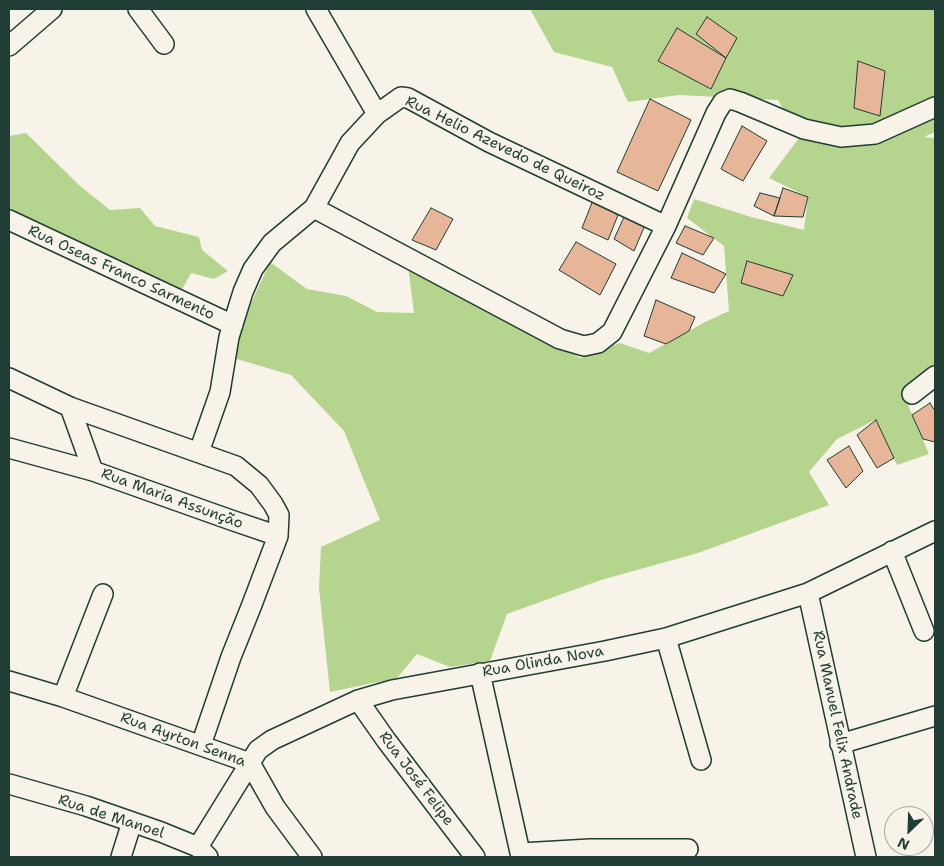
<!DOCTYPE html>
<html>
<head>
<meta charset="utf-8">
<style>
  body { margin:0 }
  #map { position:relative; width:944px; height:866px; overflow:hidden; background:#f7f3e8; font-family:"Shantell Sans",sans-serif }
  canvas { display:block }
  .frame { position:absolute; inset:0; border:10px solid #1f3d34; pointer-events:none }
  .north { position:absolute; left:884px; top:806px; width:50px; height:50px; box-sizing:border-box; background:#f7f3e8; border:1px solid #a1aaa0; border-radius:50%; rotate:204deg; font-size:14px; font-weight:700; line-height:20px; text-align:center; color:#1f3d34 }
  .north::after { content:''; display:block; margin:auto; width:18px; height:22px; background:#1f3d34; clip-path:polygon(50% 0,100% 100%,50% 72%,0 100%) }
</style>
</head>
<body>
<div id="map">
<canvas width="944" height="866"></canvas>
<div class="frame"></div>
<div class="north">N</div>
</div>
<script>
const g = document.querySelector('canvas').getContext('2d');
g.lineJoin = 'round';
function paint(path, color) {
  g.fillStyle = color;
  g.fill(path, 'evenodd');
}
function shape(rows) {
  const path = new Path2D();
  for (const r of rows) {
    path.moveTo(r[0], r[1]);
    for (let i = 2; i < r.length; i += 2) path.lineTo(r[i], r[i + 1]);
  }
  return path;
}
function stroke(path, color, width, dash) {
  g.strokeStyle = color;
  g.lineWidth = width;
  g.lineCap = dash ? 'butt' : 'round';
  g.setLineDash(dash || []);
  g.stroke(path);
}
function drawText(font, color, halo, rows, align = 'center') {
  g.font = font + ' "Shantell Sans",sans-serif';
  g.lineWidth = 4;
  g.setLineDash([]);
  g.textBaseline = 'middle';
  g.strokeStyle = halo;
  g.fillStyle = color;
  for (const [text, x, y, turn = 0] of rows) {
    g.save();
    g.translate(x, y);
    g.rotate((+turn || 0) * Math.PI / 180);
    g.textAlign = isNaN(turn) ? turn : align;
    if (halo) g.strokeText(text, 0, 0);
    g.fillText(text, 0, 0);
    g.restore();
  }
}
paint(shape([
  [530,9,935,9,935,132,924,137,935,138,935,370,903,393,929,454,897,465,875,420,837,439,809,472,829,505,698,553,601,580,507,614,490,661,450,667,417,654,397,678,330,692,319,588,321,547,380,520,344,431,291,375,227,356,270,262,307,289,346,296,377,312,414,313,407,258,438,274,580,358,620,343,649,353,705,322,729,311,724,246,687,218,694,199,751,217,804,230,808,197,769,178,799,138,778,100,679,95,628,102,612,67,554,52],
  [26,133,79,185,110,210,140,208,155,226,199,237,202,250,228,271,214,279,191,273,180,293,9,220,9,136]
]), '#b5d58e');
const building = shape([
  [707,17,737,38,726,58,696,34,707,17],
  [677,28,726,58,711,89,658,61,677,28],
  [858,61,885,71,880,116,854,108,858,61],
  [650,99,691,120,658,191,617,172,650,99],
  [742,126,767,141,743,181,721,169,742,126],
  [783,188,808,197,803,217,774,216,783,188],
  [760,193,780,198,774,216,754,206,760,193],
  [593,200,618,215,608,240,582,228,593,200],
  [431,208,453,219,436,250,412,240,431,208],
  [624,217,645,225,634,251,614,239,624,217],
  [685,226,714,238,703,255,676,243,685,226],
  [576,242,616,264,600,295,559,270,576,242],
  [682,253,726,274,714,293,671,278,682,253],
  [747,261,793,275,783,296,741,283,747,261],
  [656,300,695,317,689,331,666,344,644,336,656,300],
  [930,403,935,411,935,442,923,439,912,415,930,403],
  [876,420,894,458,877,468,857,435,876,420],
  [849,446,863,471,846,488,827,460,849,446]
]);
paint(building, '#e7b598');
stroke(building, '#1f3d34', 1);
const minor = shape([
  [138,9,164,44],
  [316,9,377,114],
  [9,46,52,9],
  [314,208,560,339,584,346,598,343,612,332,666,226,716,113,723,102,730,99,740,102,804,129,841,137,875,134,935,107],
  [9,220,233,325],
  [9,378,70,407,93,471,231,520,278,536,251,607,231,657,201,745],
  [912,394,935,376],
  [70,407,236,466,259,485,273,504,279,515,278,536],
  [9,448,93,471],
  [199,452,220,392,229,337,243,292,253,269,272,243,314,208,350,143,377,114,401,97,408,98,489,142,666,226],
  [892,551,924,631],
  [808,593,866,857],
  [666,638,701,760],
  [480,673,521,857],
  [9,681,63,697,250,763,275,807,312,857],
  [63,697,103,594],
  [358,700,386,740,475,857],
  [840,744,935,716],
  [9,784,86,806,161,832,198,847,208,857],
  [198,847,258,750,272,740,358,700,392,690,605,651,666,638,808,593,935,531],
  [521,853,590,849,688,849],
  [121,857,132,822]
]);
stroke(minor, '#1f3d34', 22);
stroke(minor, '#f7f3e8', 19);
drawText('15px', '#1f3d34', '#f7f3e8', [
  ["Rua Helio Azevedo de Queiroz",505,149,26],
  ["Rua Oseas Franco Sarmento",121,273,25],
  ["Rua Maria Assunção",172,499,20],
  ["Rua Olinda Nova",543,662,-10],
  ["Rua Manuel Felix Andrade",837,725,78],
  ["Rua Ayrton Senna",183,740,20],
  ["Rua José Felipe",416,779,53],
  ["Rua de Manoel",111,817,18]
]);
</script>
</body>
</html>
